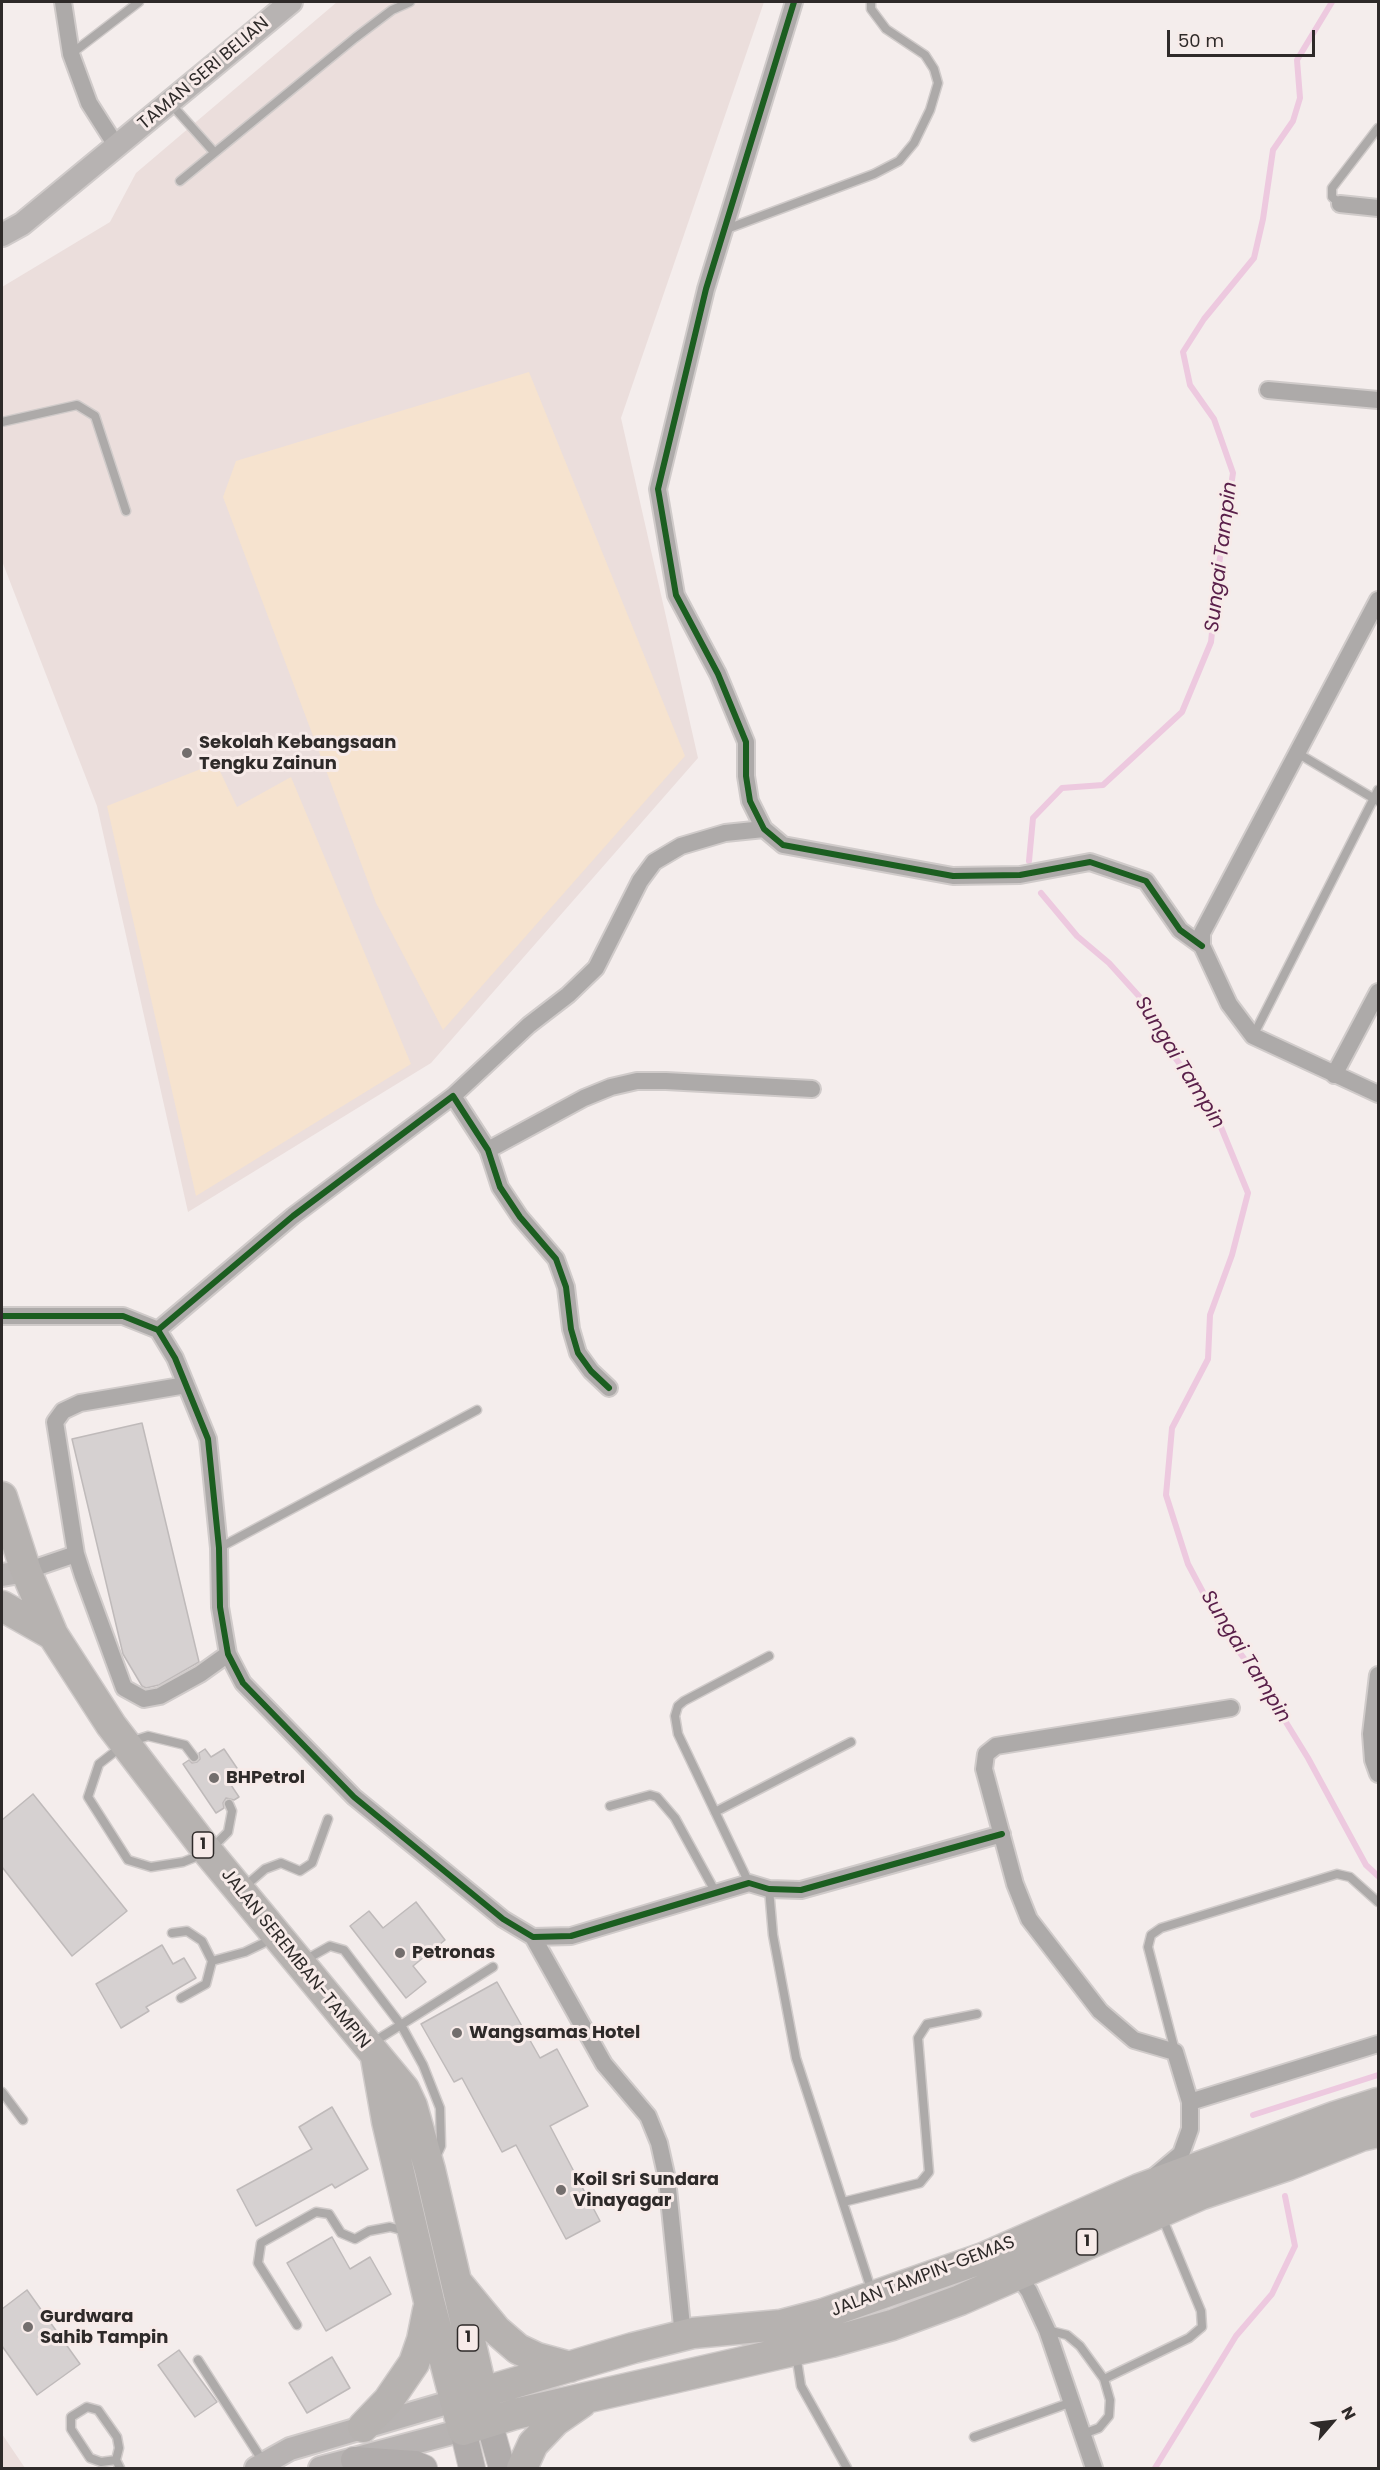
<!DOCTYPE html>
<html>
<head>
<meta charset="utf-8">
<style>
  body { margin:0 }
  #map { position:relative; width:1380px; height:2470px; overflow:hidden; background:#f4edec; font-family:Poppins,sans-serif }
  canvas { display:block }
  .frame { position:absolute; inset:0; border:3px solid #2e2a29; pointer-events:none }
  .north { position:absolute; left:1302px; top:2392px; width:60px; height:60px; -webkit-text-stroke:4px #f7ebe9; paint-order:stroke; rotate:62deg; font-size:16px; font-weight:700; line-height:24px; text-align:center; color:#2e2a29 }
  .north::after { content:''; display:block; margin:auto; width:21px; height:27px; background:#2e2a29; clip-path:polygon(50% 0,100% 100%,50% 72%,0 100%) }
  .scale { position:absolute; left:1167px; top:30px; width:148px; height:27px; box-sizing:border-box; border:3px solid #2e2a29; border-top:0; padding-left:8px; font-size:18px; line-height:21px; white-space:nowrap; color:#2e2a29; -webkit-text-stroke:4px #f7ebe9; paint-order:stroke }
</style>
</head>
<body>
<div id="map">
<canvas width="1380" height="2470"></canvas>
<div class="frame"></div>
<div class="north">N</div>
<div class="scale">50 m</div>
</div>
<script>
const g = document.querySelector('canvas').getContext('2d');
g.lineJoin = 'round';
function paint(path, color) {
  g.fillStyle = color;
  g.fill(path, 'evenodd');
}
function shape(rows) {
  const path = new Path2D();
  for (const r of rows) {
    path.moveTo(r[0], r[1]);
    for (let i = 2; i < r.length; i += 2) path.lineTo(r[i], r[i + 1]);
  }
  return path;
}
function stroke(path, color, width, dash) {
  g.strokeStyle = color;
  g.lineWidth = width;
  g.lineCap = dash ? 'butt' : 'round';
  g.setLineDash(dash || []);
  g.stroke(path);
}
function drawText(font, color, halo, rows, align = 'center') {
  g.font = font + ' Poppins,sans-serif';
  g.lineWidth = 6;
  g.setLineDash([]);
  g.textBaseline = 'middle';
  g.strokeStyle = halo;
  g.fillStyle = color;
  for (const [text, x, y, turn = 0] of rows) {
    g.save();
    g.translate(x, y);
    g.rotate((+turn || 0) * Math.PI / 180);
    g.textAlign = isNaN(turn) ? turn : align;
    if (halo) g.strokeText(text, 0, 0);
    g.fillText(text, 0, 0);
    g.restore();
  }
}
paint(shape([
  [337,2,764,2,621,418,698,758,431,1063,188,1212,97,806,2,561,2,287,110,222,136,173],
  [2,2434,25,2468,2,2468]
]), '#ebdedc');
paint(shape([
  [529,372,685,756,443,1030,376,903,223,497,236,461],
  [216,763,237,807,291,777,411,1064,196,1196,107,806]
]), '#f6e3cf');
stroke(shape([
  [1029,861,1033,818,1062,788,1103,785,1182,712,1211,642,1219,564,1233,473,1214,419,1190,385,1183,352,1204,319,1254,258,1263,219,1273,150,1293,121,1300,98,1297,60,1332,2],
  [1041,893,1077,936,1109,963,1147,1005,1164,1042,1216,1115,1248,1193,1232,1255,1210,1315,1208,1359,1172,1428,1166,1495,1188,1564,1223,1630,1260,1680,1308,1758,1366,1865,1378,1876],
  [1253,2115,1378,2075],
  [1155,2468,1236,2336,1272,2294,1295,2246,1285,2196]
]), '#edc9df', 6);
const building = shape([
  [142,1423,199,1662,159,1685,146,1688,142,1686,123,1654,72,1439,142,1423],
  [205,1749,211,1757,224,1749,241,1774,229,1782,239,1797,234,1800,226,1798,223,1803,224,1808,216,1813,183,1764,189,1760,192,1763,197,1762,200,1759,199,1753,205,1749],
  [33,1794,127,1911,72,1956,2,1867,2,1820,33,1794],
  [416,1902,445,1940,413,1966,426,1982,406,1998,350,1926,369,1911,383,1928,416,1902],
  [162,1945,173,1964,184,1958,196,1978,146,2007,149,2011,121,2028,96,1984,162,1945],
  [497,1982,540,2058,557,2049,588,2106,550,2126,600,2221,566,2239,516,2145,502,2152,462,2078,454,2082,421,2024,497,1982],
  [332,2107,368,2169,335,2188,332,2184,256,2226,237,2190,312,2149,299,2127,332,2107],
  [332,2237,350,2269,370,2257,391,2294,326,2331,287,2263,332,2237],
  [27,2290,80,2364,37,2395,2,2346,2,2309,27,2290],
  [179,2350,217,2402,195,2417,158,2365,179,2350],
  [332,2357,350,2388,307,2413,289,2383,332,2357]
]);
paint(building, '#d6d1d1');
stroke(building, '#bfbaba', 1.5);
const lane = shape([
  [71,54,139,2],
  [171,104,214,152],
  [180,181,355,38,392,10,410,2],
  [1340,204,1332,197,1332,188,1378,128],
  [724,230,874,174,899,161,914,143,930,110,938,83,934,69,925,55,886,29,871,9,871,2],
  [2,422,77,405,95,416,126,511],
  [1299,754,1378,801],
  [1253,1036,1378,790],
  [219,1548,477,1410],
  [194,1757,185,1745,148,1736,126,1743,99,1764,88,1797,128,1860,151,1867,183,1862,208,1852,228,1832,232,1811,229,1804],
  [610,1806,650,1795,657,1797,675,1818,716,1893],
  [715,1812,851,1742],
  [749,1883,678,1734,675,1716,678,1706,684,1701,769,1656],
  [243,1888,265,1869,281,1863,300,1871,312,1863,328,1819],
  [769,1889,773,1935,796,2058,872,2292],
  [172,1933,187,1931,202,1941,212,1961,245,1952,272,1939],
  [305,1960,330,1946,344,1950,401,2025,423,2065,440,2108,441,2146,435,2159],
  [181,1998,206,1984,212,1961],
  [372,2043,493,1967],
  [1175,2051,1148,1947,1151,1935,1161,1928,1337,1874,1350,1877,1378,1902],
  [2,2092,23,2120],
  [843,2202,920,2183,929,2172,918,2038,927,2024,977,2014],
  [297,2325,258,2263,261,2243,316,2212,329,2214,341,2233,355,2239,369,2231,390,2227,405,2231],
  [1047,2330,1067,2335,1080,2346,1104,2379,1189,2338,1202,2327,1201,2311,1162,2217],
  [796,2354,801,2386,847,2468],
  [198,2360,264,2463],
  [1083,2434,1099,2428,1109,2416,1110,2400,1104,2379],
  [974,2437,1072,2402],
  [116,2460,101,2462,90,2458,71,2429,71,2417,87,2407,98,2410,117,2437,119,2448,116,2460,120,2468]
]);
const street = shape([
  [63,2,71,54,89,103,117,147],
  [794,2,706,289,658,489,676,595,718,674,746,742,746,776,750,801,764,829,783,845,953,876,1020,875,1090,862,1146,881,1180,930,1202,946],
  [1340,204,1378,208],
  [1268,390,1378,400],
  [1378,600,1202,933,1202,946,1229,1004,1253,1036,1378,1094],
  [1334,1075,1378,992],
  [453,1096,529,1025,568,995,596,968,640,881,654,862,681,846,725,833,764,829],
  [488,1150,584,1098,611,1087,637,1081,666,1081,812,1089],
  [2,1316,123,1316,158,1330,175,1358,208,1439,219,1548,220,1607,228,1654,243,1683,354,1797,503,1919,533,1937,571,1936,749,1883,769,1889,801,1890,1002,1834],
  [158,1330,293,1216,453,1096,488,1150,500,1187,520,1217,556,1259,566,1287,571,1329,578,1353,591,1371,609,1388],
  [186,1385,80,1403,63,1411,55,1422,72,1529,76,1554,83,1576,124,1688,144,1699,160,1696,200,1674,228,1654],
  [26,1571,76,1554],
  [1378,1675,1371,1734,1373,1760,1378,1774],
  [533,1937,604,2064,648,2116,659,2143,667,2179,683,2336],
  [1190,2102,1378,2044],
  [1156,2175,1181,2154,1190,2129,1190,2102,1175,2052,1134,2040,1100,2011,1029,1919,1015,1884,984,1769,986,1754,996,1746,1231,1708],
  [1017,2275,1029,2291,1047,2330,1094,2468]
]);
const secondary = shape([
  [2,235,22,224,291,2],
  [2,1575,26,1571],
  [256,2468,290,2449,454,2401],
  [320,2468,463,2430]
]);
const primary = shape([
  [489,2422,502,2468],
  [463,2430,472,2468],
  [354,2460,415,2464,424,2468]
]);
const highway = shape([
  [2,1497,26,1571,53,1635,111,1725,208,1852,404,2089,412,2106,430,2170,489,2422],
  [2,1606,53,1635],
  [376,2058,387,2121,429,2301,463,2430,515,2414,831,2342,892,2325,960,2300,1202,2194,1288,2165,1361,2136,1378,2132],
  [459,2285,496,2330,518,2349,537,2358,570,2367],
  [463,2398,633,2348,693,2333,781,2325,823,2314,983,2258,1139,2189,1334,2117,1378,2103],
  [363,2427,388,2401,414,2363,422,2340,428,2310],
  [522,2468,533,2444,555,2421,581,2403]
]);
stroke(lane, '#d0cbca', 11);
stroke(street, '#d0cbca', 20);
stroke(secondary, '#d0cbca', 26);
stroke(primary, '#d0cbca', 28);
stroke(highway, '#d0cbca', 33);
stroke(lane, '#adaaa9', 8);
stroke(street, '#adaaa9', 16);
stroke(secondary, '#b7b3b2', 22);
stroke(primary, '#b0acab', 26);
stroke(highway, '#b6b2b0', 30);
stroke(shape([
  [794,2,706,289,658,489,676,595,718,674,746,742,746,776,750,801,764,829,783,845,953,876,1020,875,1090,862,1146,881,1180,930,1202,946],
  [2,1316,123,1316,158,1330,175,1358,208,1439,219,1548,220,1607,228,1654,243,1683,354,1797,503,1919,533,1937,571,1936,749,1883,769,1889,801,1890,1002,1834],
  [158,1330,293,1216,453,1096,488,1150,500,1187,520,1217,556,1259,566,1287,571,1329,578,1353,591,1371,609,1388]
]), '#1b5e20', 6);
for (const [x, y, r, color] of [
  [187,753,6,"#736e6d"],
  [214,1778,6,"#736e6d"],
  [400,1953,6,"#736e6d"],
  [457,2033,6,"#736e6d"],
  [561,2190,6,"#736e6d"],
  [28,2327,6,"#736e6d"]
]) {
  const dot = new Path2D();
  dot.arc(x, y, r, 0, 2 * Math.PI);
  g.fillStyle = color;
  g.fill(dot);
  stroke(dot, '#f7ebe9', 2);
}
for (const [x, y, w] of [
  [203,1845,21],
  [1087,2242,21],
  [468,2338,21]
]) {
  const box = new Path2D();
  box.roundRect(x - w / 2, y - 13, w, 26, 4.5);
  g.fillStyle = '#f7ebe9';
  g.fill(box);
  stroke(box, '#2e2a29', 1.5);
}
drawText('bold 16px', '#2e2a29', null, [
  ["1",203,1845],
  ["1",1087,2242],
  ["1",468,2338]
]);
drawText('18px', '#2e2a29', '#f7ebe9', [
  ["TAMAN SERI BELIAN",204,74,-40],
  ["JALAN SEREMBAN-TAMPIN",295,1959,51],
  ["JALAN TAMPIN-GEMAS",923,2277,-21]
]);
drawText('bold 18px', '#2e2a29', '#f7ebe9', [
  ["Sekolah Kebangsaan",199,743],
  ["Tengku Zainun",199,764],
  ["BHPetrol",226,1778],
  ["Petronas",412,1953],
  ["Wangsamas Hotel",469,2033],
  ["Koil Sri Sundara",573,2180],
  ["Vinayagar",573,2201],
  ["Gurdwara",40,2317],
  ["Sahib Tampin",40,2338]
], 'left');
drawText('italic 20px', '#5a204a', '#f7ebe9', [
  ["Sungai Tampin",1222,557,-83],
  ["Sungai Tampin",1179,1063,58],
  ["Sungai Tampin",1245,1657,58]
]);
</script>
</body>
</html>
